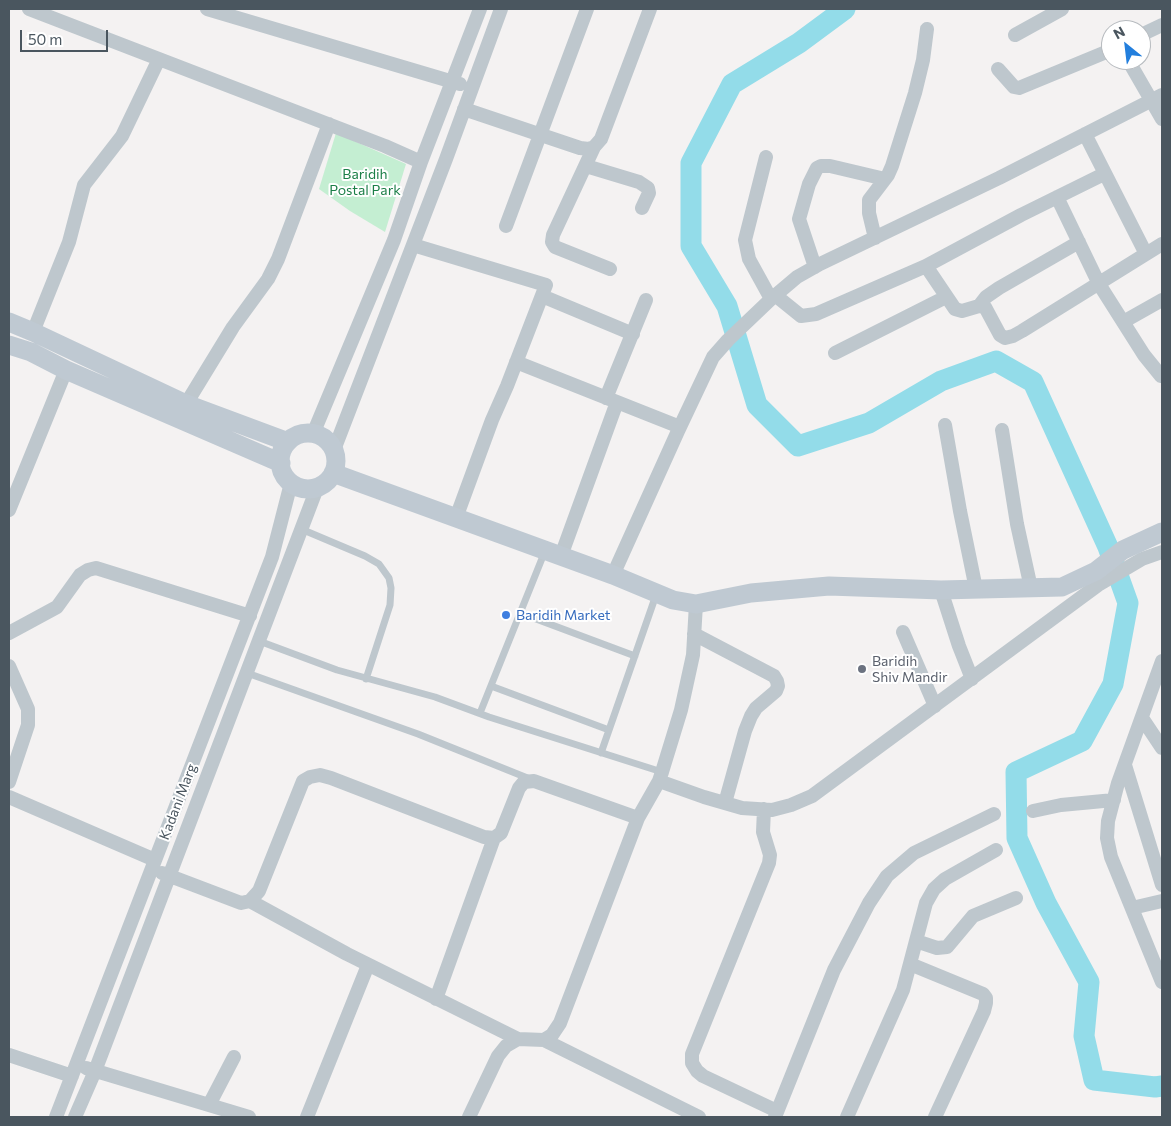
<!DOCTYPE html>
<html>
<head>
<meta charset="utf-8">
<style>
  body { margin:0 }
  #map { position:relative; width:1171px; height:1126px; overflow:hidden; background:#f4f2f2; font-family:Commissioner,sans-serif }
  canvas { display:block }
  .frame { position:absolute; inset:0; border:10px solid #4a565f; pointer-events:none }
  .north { position:absolute; left:1101px; top:20px; width:50px; height:50px; box-sizing:border-box; background:#fff; border:1px solid #b7bbbf; border-radius:50%; rotate:331deg; font-size:14px; font-weight:700; line-height:20px; text-align:center; color:#4a565f }
  .north::after { content:''; display:block; margin:auto; width:18px; height:22px; background:#237fdd; clip-path:polygon(50% 0,100% 100%,50% 72%,0 100%) }
  .scale { position:absolute; left:20px; top:30px; width:88px; height:22px; box-sizing:border-box; border:2px solid #4a565f; border-top:0; padding-left:6px; font-size:15px; line-height:18px; white-space:nowrap; color:#4a565f; -webkit-text-stroke:4px #fff; paint-order:stroke }
</style>
</head>
<body>
<div id="map">
<canvas width="1171" height="1126"></canvas>
<div class="frame"></div>
<div class="north">N</div>
<div class="scale">50 m</div>
</div>
<script>
const g = document.querySelector('canvas').getContext('2d');
g.lineJoin = 'round';
function paint(path, color) {
  g.fillStyle = color;
  g.fill(path, 'evenodd');
}
function shape(rows) {
  const path = new Path2D();
  for (const r of rows) {
    if (r.length === 3) {
      path.moveTo(r[0] + r[2], r[1]);
      path.arc(r[0], r[1], r[2], 0, 2 * Math.PI);
      continue;
    }
    path.moveTo(r[0], r[1]);
    for (let i = 2; i < r.length; i += 2) path.lineTo(r[i], r[i + 1]);
  }
  return path;
}
function stroke(path, color, width, dash) {
  g.strokeStyle = color;
  g.lineWidth = width;
  g.lineCap = dash ? 'butt' : 'round';
  g.setLineDash(dash || []);
  g.stroke(path);
}
function drawText(font, color, halo, rows, align = 'center') {
  g.font = font + ' Commissioner,sans-serif';
  g.lineWidth = 4;
  g.setLineDash([]);
  g.textBaseline = 'middle';
  g.strokeStyle = halo;
  g.fillStyle = color;
  for (const [text, x, y, turn = 0] of rows) {
    g.save();
    g.translate(x, y);
    g.rotate((+turn || 0) * Math.PI / 180);
    g.textAlign = isNaN(turn) ? turn : align;
    if (halo) g.strokeText(text, 0, 0);
    g.fillText(text, 0, 0);
    g.restore();
  }
}
paint(shape([
  [336,133,406,164,385,232,350,211,319,189]
]), '#c4eed2');
stroke(shape([
  [845,9,799,43,732,84,691,163,691,246,727,306,757,405,798,446,869,423,941,381,996,361,1033,382,1108,547,1128,603,1113,684,1082,741,1016,772,1017,838,1046,903,1089,982,1084,1036,1094,1080,1155,1087,1162,1086]
]), '#93dce9', 21);
stroke(shape([
  [301,529,365,556,379,564,389,578,391,588,390,605,366,679],
  [520,613,635,656],
  [259,641,337,670,435,697,489,717,662,772],
  [247,673,418,734,530,779],
  [491,686,609,730],
  [480,713,545,551],
  [601,753,656,595]
]), '#bec7cd', 7);
stroke(shape([
  [29,9,385,146,421,162],
  [207,9,460,84],
  [1015,35,1062,9],
  [1141,35,1162,25],
  [1128,60,1162,119],
  [998,69,1014,87,1019,88,1111,50],
  [464,109,580,148,589,149,594,147,601,139,650,9],
  [1085,134,1146,254],
  [594,147,553,235,552,242,555,247,610,269],
  [766,157,745,240,749,259,771,299],
  [586,166,639,182,648,188,649,193,642,208],
  [1057,197,1099,284,1144,355,1161,376],
  [506,226,587,9],
  [875,238,869,213,869,200,888,175,892,166,915,93,923,60,927,29],
  [413,245,546,285,507,386,492,420,456,518],
  [926,266,955,309,962,311,979,306,985,307,1000,335,1005,338,1013,336,1022,331,1162,244],
  [815,267,799,219,809,184,817,168,821,166,830,166,885,179],
  [775,295,801,316,816,314,926,266,1021,215,1104,174],
  [542,296,633,334],
  [979,306,986,297,999,288,1079,242],
  [1123,322,1162,300],
  [33,332,69,242,84,185,122,136,159,59],
  [835,353,946,297],
  [516,362,680,427],
  [606,398,646,300],
  [186,404,233,327,268,279,278,259,329,124],
  [945,425,960,511,976,589],
  [1002,430,1017,524,1031,588],
  [313,434,394,240,421,162,480,9],
  [334,450,446,159,501,9],
  [9,510,66,370],
  [561,556,617,402],
  [613,575,678,431,713,357,728,340,771,299,797,277,820,264,999,178,1162,95],
  [941,590,959,646,972,679],
  [903,632,935,706],
  [9,633,57,607,80,575,88,570,96,568,250,616],
  [694,634,774,676,777,681,778,686,776,691,756,708,751,716,745,731,725,803],
  [1162,661,1118,783,1108,821,1107,838,1111,857,1162,982],
  [9,666,28,709,28,725,9,782],
  [1142,718,1162,748],
  [1125,765,1162,885],
  [659,781,704,797,742,808,772,810,791,805,812,796,1098,585,1142,559,1162,552],
  [9,797,155,860],
  [764,809,763,832,770,855,769,863,692,1054,692,1063,697,1071,703,1076,777,1111],
  [1033,811,1061,805,1114,800],
  [162,873,241,903,250,901,259,891,303,781,310,777,320,775,331,778,484,837,494,838,501,833,519,788,524,782,534,781,638,818],
  [250,901,347,954,518,1039],
  [1132,908,1162,901],
  [916,941,937,948,947,947,973,916,1016,898],
  [910,964,983,994,986,998,986,1003,984,1011,935,1117],
  [436,999,494,838],
  [544,1040,699,1117],
  [9,1055,72,1076],
  [86,1068,249,1117],
  [209,1105,234,1057],
  [56,1117,272,557,291,483],
  [75,1117,95,1071,317,488],
  [307,1117,368,965],
  [469,1117,498,1056,506,1046,518,1039,544,1040,552,1035,560,1023,638,818,659,781,662,772,681,710,693,655,696,604],
  [775,1117,834,970,869,903,887,876,914,853,994,814],
  [847,1117,903,990,926,903,934,889,945,879,996,850]
]), '#bec7cd', 14);
stroke(shape([
  [9,322,33,332,186,404,288,442],
  [9,345,31,352,66,370,281,463],
  [308,461,28],
  [333,473,613,575,673,600,696,604,751,593,829,586,941,590,1062,587,1096,571,1123,550,1162,532]
]), '#bfc9d2', 19);
for (const [x, y, r, color] of [
  [506,615,5,"#3f7fe0"],
  [862,669,5,"#6b7280"]
]) {
  const dot = new Path2D();
  dot.arc(x, y, r, 0, 2 * Math.PI);
  g.fillStyle = color;
  g.fill(dot);
  stroke(dot, '#fff', 2);
}
drawText('14px', '#1c7f48', '#fff', [
  ["Baridih",365,174],
  ["Postal Park",365,190]
]);
drawText('14px', '#366cbe', '#fff', [
  ["Baridih Market",516,615]
], 'left');
drawText('14px', '#5b616d', '#fff', [
  ["Baridih",872,661],
  ["Shiv Mandir",872,677]
], 'left');
drawText('14px', '#4a565f', '#fff', [
  ["Kadani Marg",178,802,-69]
]);
</script>
</body>
</html>
